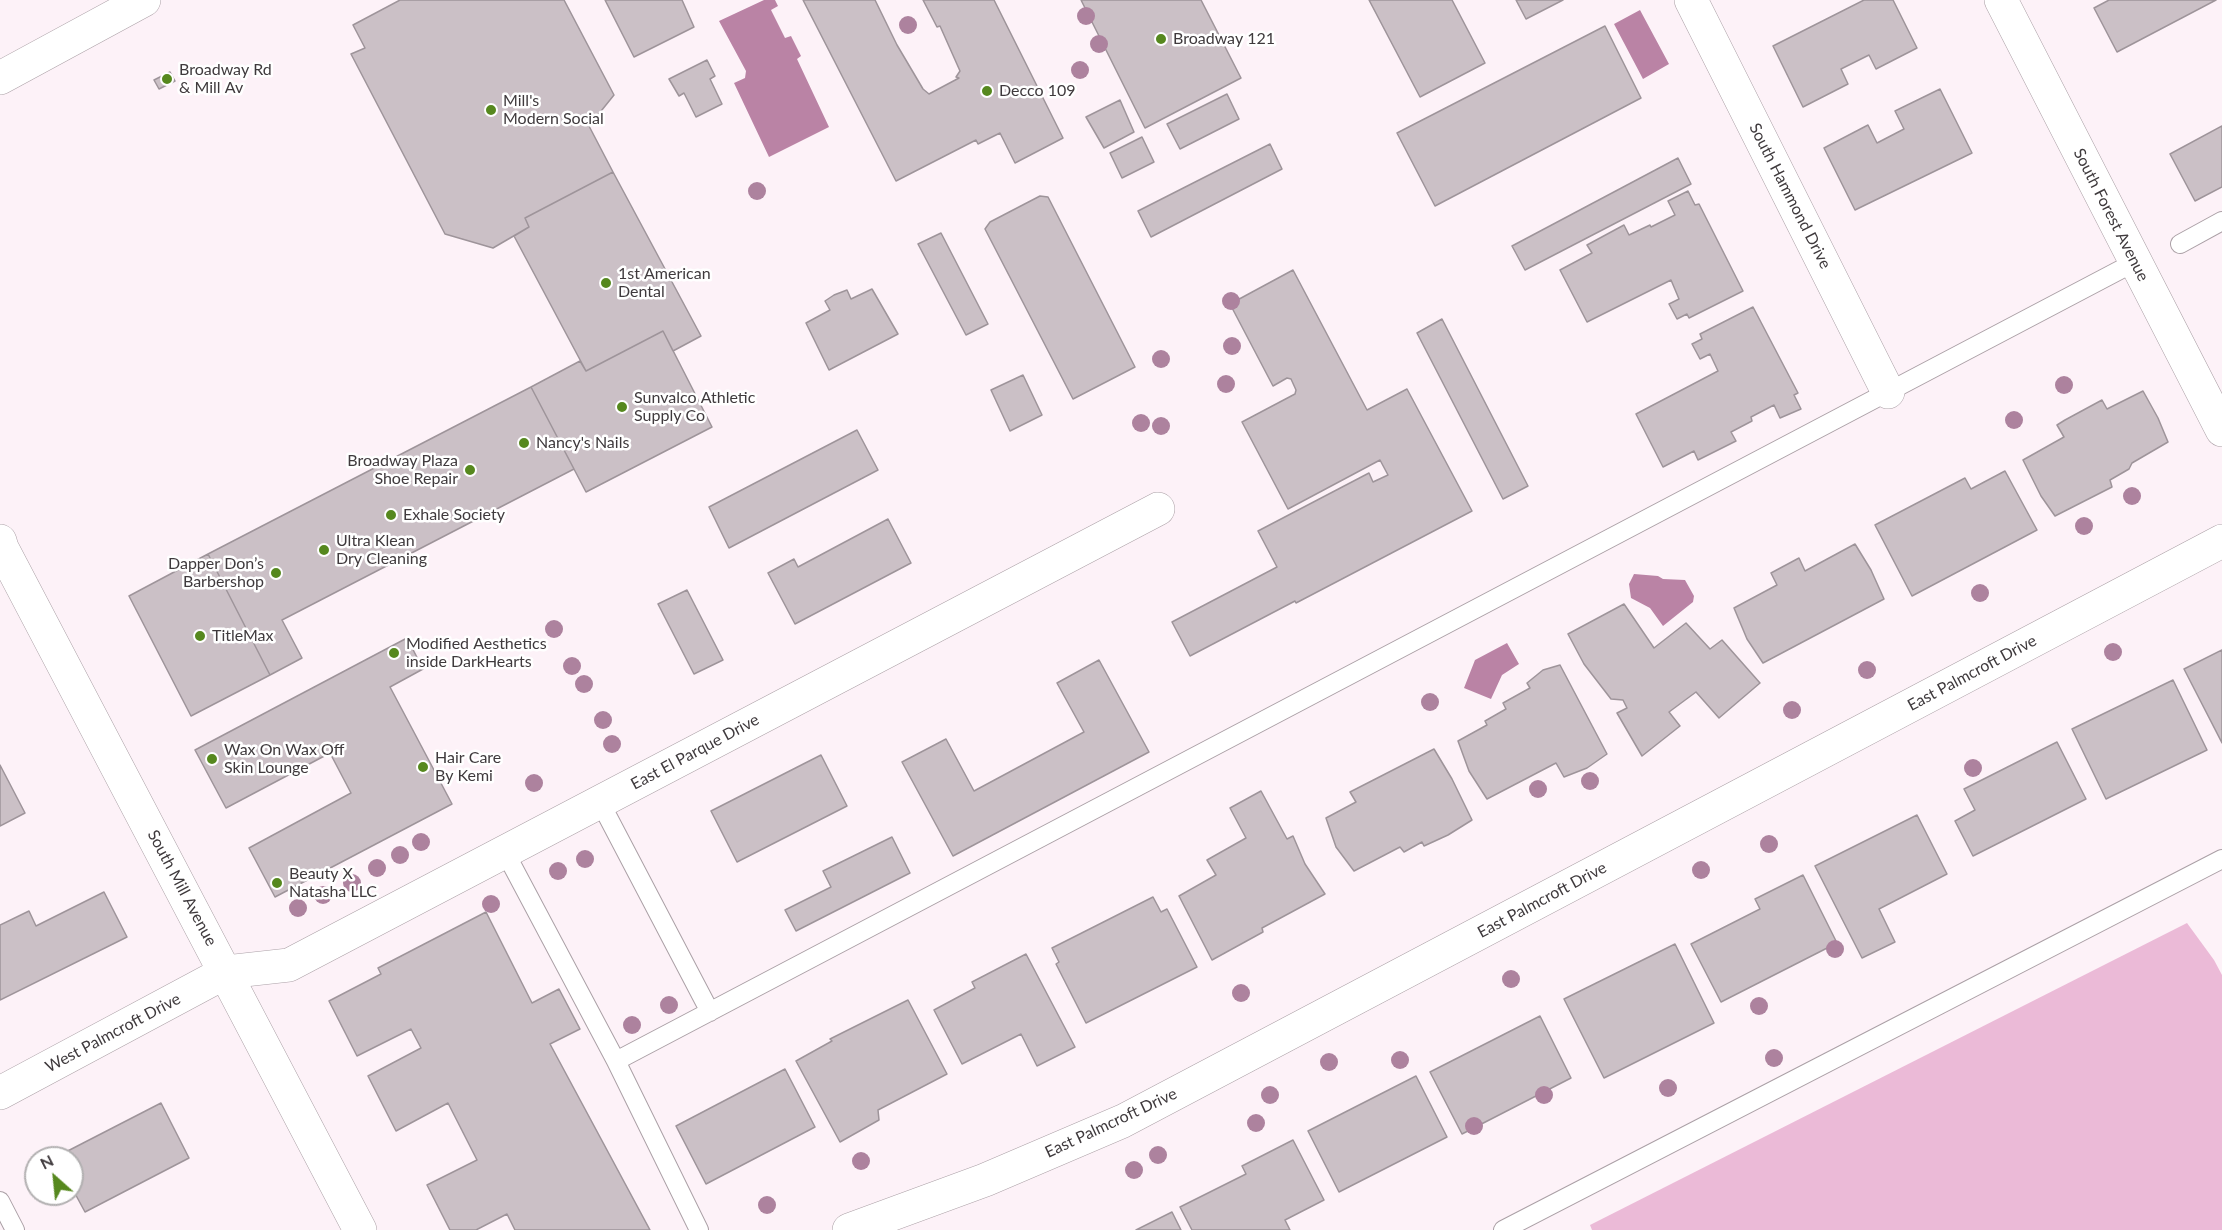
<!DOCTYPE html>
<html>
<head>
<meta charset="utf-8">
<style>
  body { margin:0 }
  #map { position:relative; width:2222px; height:1230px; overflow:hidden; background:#fdf2f8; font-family:Lato,sans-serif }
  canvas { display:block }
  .north { position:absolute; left:24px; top:1146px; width:60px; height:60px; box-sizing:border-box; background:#fff; border:2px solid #b2b0b1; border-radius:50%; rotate:333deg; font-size:16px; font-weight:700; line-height:24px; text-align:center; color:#3f3a3d }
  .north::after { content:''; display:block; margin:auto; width:21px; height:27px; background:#56881e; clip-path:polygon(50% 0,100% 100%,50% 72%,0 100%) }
</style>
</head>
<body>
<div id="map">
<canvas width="2222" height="1230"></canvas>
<div class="north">N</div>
</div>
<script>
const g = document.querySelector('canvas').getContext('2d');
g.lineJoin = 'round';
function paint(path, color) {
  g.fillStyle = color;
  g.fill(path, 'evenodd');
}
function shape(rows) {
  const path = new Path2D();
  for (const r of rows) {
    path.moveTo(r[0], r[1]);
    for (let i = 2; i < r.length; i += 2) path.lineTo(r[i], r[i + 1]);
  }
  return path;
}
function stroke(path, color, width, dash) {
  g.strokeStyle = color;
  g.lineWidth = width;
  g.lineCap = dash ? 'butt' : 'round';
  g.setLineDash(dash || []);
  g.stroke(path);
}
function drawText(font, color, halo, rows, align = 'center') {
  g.font = font + ' Lato,sans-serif';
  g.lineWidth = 5;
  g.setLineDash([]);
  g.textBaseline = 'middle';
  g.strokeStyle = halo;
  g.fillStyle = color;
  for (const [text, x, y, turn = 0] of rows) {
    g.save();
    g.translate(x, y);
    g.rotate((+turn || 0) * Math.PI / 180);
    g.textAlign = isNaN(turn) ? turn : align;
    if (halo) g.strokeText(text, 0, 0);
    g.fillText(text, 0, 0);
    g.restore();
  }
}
paint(shape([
  [2187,923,2214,960,2222,975,2222,1230,1592,1230,1590,1225]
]), '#ebbad7');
paint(shape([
  [764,0,775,0,778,6,771,10,785,38,791,36,801,56,797,59,829,127,769,157,734,83,745,78,746,71,719,21],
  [1640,10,1669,64,1643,79,1614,24],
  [1634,574,1658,576,1663,579,1685,580,1694,596,1693,602,1663,626,1650,608,1631,598,1629,584],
  [1507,643,1519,664,1502,675,1491,699,1464,688,1475,660]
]), '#ba83a5');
const building = shape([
  [400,0,564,0,614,95,589,126,613,172,525,218,529,227,493,248,445,234,351,54,365,48,353,25,400,0],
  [605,0,682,0,694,27,634,57,605,0],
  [803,0,875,0,897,45,923,89,929,94,959,78,956,77,960,71,940,26,937,27,923,0,994,0,1063,138,1015,163,1000,133,978,144,976,140,896,181,803,0],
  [1081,0,1201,0,1241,78,1145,128,1081,0],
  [1369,0,1452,0,1485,63,1420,97,1369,0],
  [1516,0,1563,0,1526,19,1516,0],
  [1864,0,1893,0,1917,48,1876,69,1869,55,1841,69,1848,84,1803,107,1773,46,1864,0],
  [2109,0,2216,0,2117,52,2094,8,2109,0],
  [1605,26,1641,98,1435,206,1397,133,1605,26],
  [707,60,715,76,710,79,722,104,696,117,684,93,679,96,669,79,707,60],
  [170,72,175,81,159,89,154,80,170,72],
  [1940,89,1972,153,1855,210,1824,148,1868,125,1877,143,1904,129,1895,111,1940,89],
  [1227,94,1239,119,1180,149,1167,124,1227,94],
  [1120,100,1134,132,1104,148,1086,117,1120,100],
  [2222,126,2222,187,2195,201,2170,154,2222,126],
  [1142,137,1154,162,1122,178,1110,153,1142,137],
  [1270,144,1282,169,1151,237,1138,211,1270,144],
  [1678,158,1691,184,1525,270,1512,246,1678,158],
  [613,172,701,336,673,351,663,331,586,371,514,236,529,227,525,218,613,172],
  [1688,191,1695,205,1699,204,1743,291,1689,318,1687,314,1677,319,1669,304,1679,299,1671,280,1587,322,1560,270,1592,253,1587,245,1624,225,1629,235,1650,225,1651,227,1675,215,1668,201,1688,191],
  [1040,196,1048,197,1135,367,1073,399,985,229,990,222,1040,196],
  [941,233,988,324,966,335,918,244,941,233],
  [1293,270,1367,410,1407,389,1472,511,1296,603,1295,601,1190,656,1172,622,1277,567,1258,531,1369,473,1373,482,1388,475,1380,460,1288,509,1242,422,1295,394,1296,390,1291,379,1287,378,1273,386,1230,304,1293,270],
  [872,289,898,334,829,370,806,323,830,310,825,301,834,295,847,290,851,299,872,289],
  [1753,307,1798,393,1794,395,1801,409,1780,418,1774,405,1751,417,1752,421,1731,432,1736,441,1698,460,1694,451,1663,467,1636,414,1718,371,1710,354,1700,359,1692,344,1702,339,1700,334,1753,307],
  [1442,319,1528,486,1503,499,1417,333,1442,319],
  [663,331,712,427,586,492,531,387,580,361,586,371,663,331],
  [1023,375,1042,415,1010,431,991,390,1023,375],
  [531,387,574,469,282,620,302,658,270,675,208,554,531,387],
  [2143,391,2158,418,2168,442,2132,463,2129,469,2110,480,2112,487,2055,516,2041,496,2023,460,2064,437,2057,425,2065,420,2102,400,2107,409,2143,391],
  [857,430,878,470,729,548,709,507,857,430],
  [2005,471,2037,530,1912,596,1875,525,1965,478,1971,489,2005,471],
  [888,519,911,563,795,624,768,573,794,559,798,567,888,519],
  [1855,544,1871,570,1884,599,1763,663,1747,639,1734,608,1777,585,1771,573,1799,558,1805,571,1855,544],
  [208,554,270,675,191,716,129,596,208,554],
  [687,590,723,660,694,674,658,604,687,590],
  [1624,604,1654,648,1686,623,1710,649,1722,640,1760,683,1719,718,1696,692,1669,712,1680,726,1642,756,1617,713,1627,708,1623,700,1611,699,1584,664,1568,634,1624,604],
  [407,638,423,669,390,687,452,804,275,897,249,848,351,793,330,753,226,808,195,750,407,638],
  [2222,650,2222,743,2184,669,2222,650],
  [1099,660,1149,752,953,856,902,762,946,739,974,791,1084,732,1057,683,1099,660],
  [1560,665,1607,754,1587,768,1564,777,1556,763,1487,799,1469,771,1458,741,1487,725,1485,721,1506,709,1503,703,1530,688,1527,683,1543,670,1560,665],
  [2173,680,2207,750,2106,799,2072,729,2173,680],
  [2057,742,2086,799,1973,856,1955,821,1975,810,1964,789,2057,742],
  [1434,749,1452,779,1472,820,1448,835,1424,846,1422,842,1404,852,1400,847,1354,871,1336,847,1326,818,1356,802,1350,792,1434,749],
  [821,755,847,806,737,862,711,811,821,755],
  [0,765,25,813,0,826,0,765],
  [1261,791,1287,839,1293,836,1305,864,1325,894,1262,928,1263,932,1212,960,1179,896,1216,875,1207,860,1246,838,1230,808,1261,791],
  [1917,815,1947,874,1879,909,1895,942,1862,958,1815,866,1917,815],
  [892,837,910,873,796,931,785,910,831,887,823,871,892,837],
  [1803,875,1837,943,1721,1002,1691,944,1760,909,1755,899,1803,875],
  [104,892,127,937,0,1000,0,925,29,911,36,926,104,892],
  [1153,897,1161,912,1167,909,1197,967,1086,1023,1056,964,1059,962,1052,948,1153,897],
  [486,912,532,1003,559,989,580,1029,550,1044,650,1230,515,1230,507,1214,476,1230,450,1230,427,1185,477,1160,448,1103,396,1131,368,1076,421,1048,411,1029,357,1056,329,1001,381,974,378,968,486,912],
  [1675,944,1714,1023,1604,1078,1564,999,1675,944],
  [1026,954,1075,1047,1037,1066,1021,1034,962,1064,934,1010,975,988,972,982,1026,954],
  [908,1000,947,1074,878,1110,879,1120,840,1142,796,1061,832,1041,830,1039,908,1000],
  [1540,1016,1571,1078,1462,1134,1430,1072,1540,1016],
  [785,1069,815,1127,706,1184,676,1126,785,1069],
  [1416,1076,1447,1137,1339,1192,1308,1131,1416,1076],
  [161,1103,189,1158,85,1212,72,1188,72,1158,56,1157,161,1103],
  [1293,1140,1324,1200,1285,1220,1290,1230,1192,1230,1180,1207,1246,1174,1242,1166,1293,1140],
  [1172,1212,1181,1230,1136,1230,1172,1212]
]);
paint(building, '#cbc0c6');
stroke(building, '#9e949a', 1.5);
const lane = shape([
  [2180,244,2222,221],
  [600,802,710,1012],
  [505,852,616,1061],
  [0,1201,15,1230],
  [699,1230,616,1061,2135,262],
  [1503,1230,2222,859]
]);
const street = shape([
  [1691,0,1888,392],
  [2001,0,2222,430],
  [0,1093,226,972,289,965,1158,509],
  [849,1230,985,1180,1123,1121,2222,541]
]);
const secondary = shape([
  [0,78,144,0],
  [0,541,2,548,360,1230]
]);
stroke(lane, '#aba0a6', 20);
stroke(street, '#aba0a6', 34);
stroke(secondary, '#aba0a6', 34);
stroke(lane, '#fff', 18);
stroke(street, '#fff', 33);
stroke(secondary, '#fff', 33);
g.fillStyle = '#ad829e';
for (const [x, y] of [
  [1086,16],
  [908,25],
  [1099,44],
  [1080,70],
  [757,191],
  [1231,301],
  [1232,346],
  [1161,359],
  [1226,384],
  [2064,385],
  [2014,420],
  [1141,423],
  [1161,426],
  [2132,496],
  [2084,526],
  [1980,593],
  [554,629],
  [2113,652],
  [572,666],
  [1867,670],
  [584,684],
  [1430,702],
  [1792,710],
  [603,720],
  [612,744],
  [1973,768],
  [1590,781],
  [534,783],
  [1538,789],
  [421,842],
  [1769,844],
  [400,855],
  [585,859],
  [377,868],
  [1701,870],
  [558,871],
  [352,883],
  [323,895],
  [491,904],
  [298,908],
  [1835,949],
  [1511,979],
  [1241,993],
  [669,1005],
  [1759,1006],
  [632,1025],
  [1774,1058],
  [1400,1060],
  [1329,1062],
  [1668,1088],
  [1270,1095],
  [1544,1095],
  [1256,1123],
  [1474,1126],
  [1158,1155],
  [861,1161],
  [1134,1170],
  [767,1205]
]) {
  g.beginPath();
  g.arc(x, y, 9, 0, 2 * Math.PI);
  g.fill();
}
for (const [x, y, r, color] of [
  [1161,39,6,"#56881e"],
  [167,79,6,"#56881e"],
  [987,91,6,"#56881e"],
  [491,110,6,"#56881e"],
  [606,283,6,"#56881e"],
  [622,407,6,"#56881e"],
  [524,443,6,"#56881e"],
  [470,470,6,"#56881e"],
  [391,515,6,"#56881e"],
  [324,550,6,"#56881e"],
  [276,573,6,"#56881e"],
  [200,636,6,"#56881e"],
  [394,653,6,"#56881e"],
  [212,759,6,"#56881e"],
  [423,767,6,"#56881e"],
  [277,883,6,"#56881e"]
]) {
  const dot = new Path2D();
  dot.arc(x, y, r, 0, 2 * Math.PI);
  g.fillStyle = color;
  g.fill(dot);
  stroke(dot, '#fff', 2);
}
drawText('16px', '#3f3a3d', '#fff', [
  ["Broadway 121",1173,39],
  ["Broadway Rd",179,70],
  ["& Mill Av",179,88],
  ["Decco 109",999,91],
  ["Mill's",503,101],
  ["Modern Social",503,119],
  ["1st American",618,274],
  ["Dental",618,292],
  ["Sunvalco Athletic",634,398],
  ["Supply Co",634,416],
  ["Nancy's Nails",536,443],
  ["Broadway Plaza",458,461,"right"],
  ["Shoe Repair",458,479,"right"],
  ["Exhale Society",403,515],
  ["Ultra Klean",336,541],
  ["Dry Cleaning",336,559],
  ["Dapper Don’s",264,564,"right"],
  ["Barbershop",264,582,"right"],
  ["TitleMax",212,636],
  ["Modified Aesthetics",406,644],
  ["inside DarkHearts",406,662],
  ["Wax On Wax Off",224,750],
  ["Skin Lounge",224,768],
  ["Hair Care",435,758],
  ["By Kemi",435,776],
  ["Beauty X",289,874],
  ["Natasha LLC",289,892]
], 'left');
drawText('16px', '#3f3a3d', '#fff', [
  ["South Hammond Drive",1790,196,63],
  ["South Forest Avenue",2111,215,63],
  ["East Palmcroft Drive",1972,673,-28],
  ["East El Parque Drive",695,752,-28],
  ["South Mill Avenue",182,888,62],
  ["East Palmcroft Drive",1542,900,-28],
  ["West Palmcroft Drive",113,1033,-28],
  ["East Palmcroft Drive",1111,1123,-25]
]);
</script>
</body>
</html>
